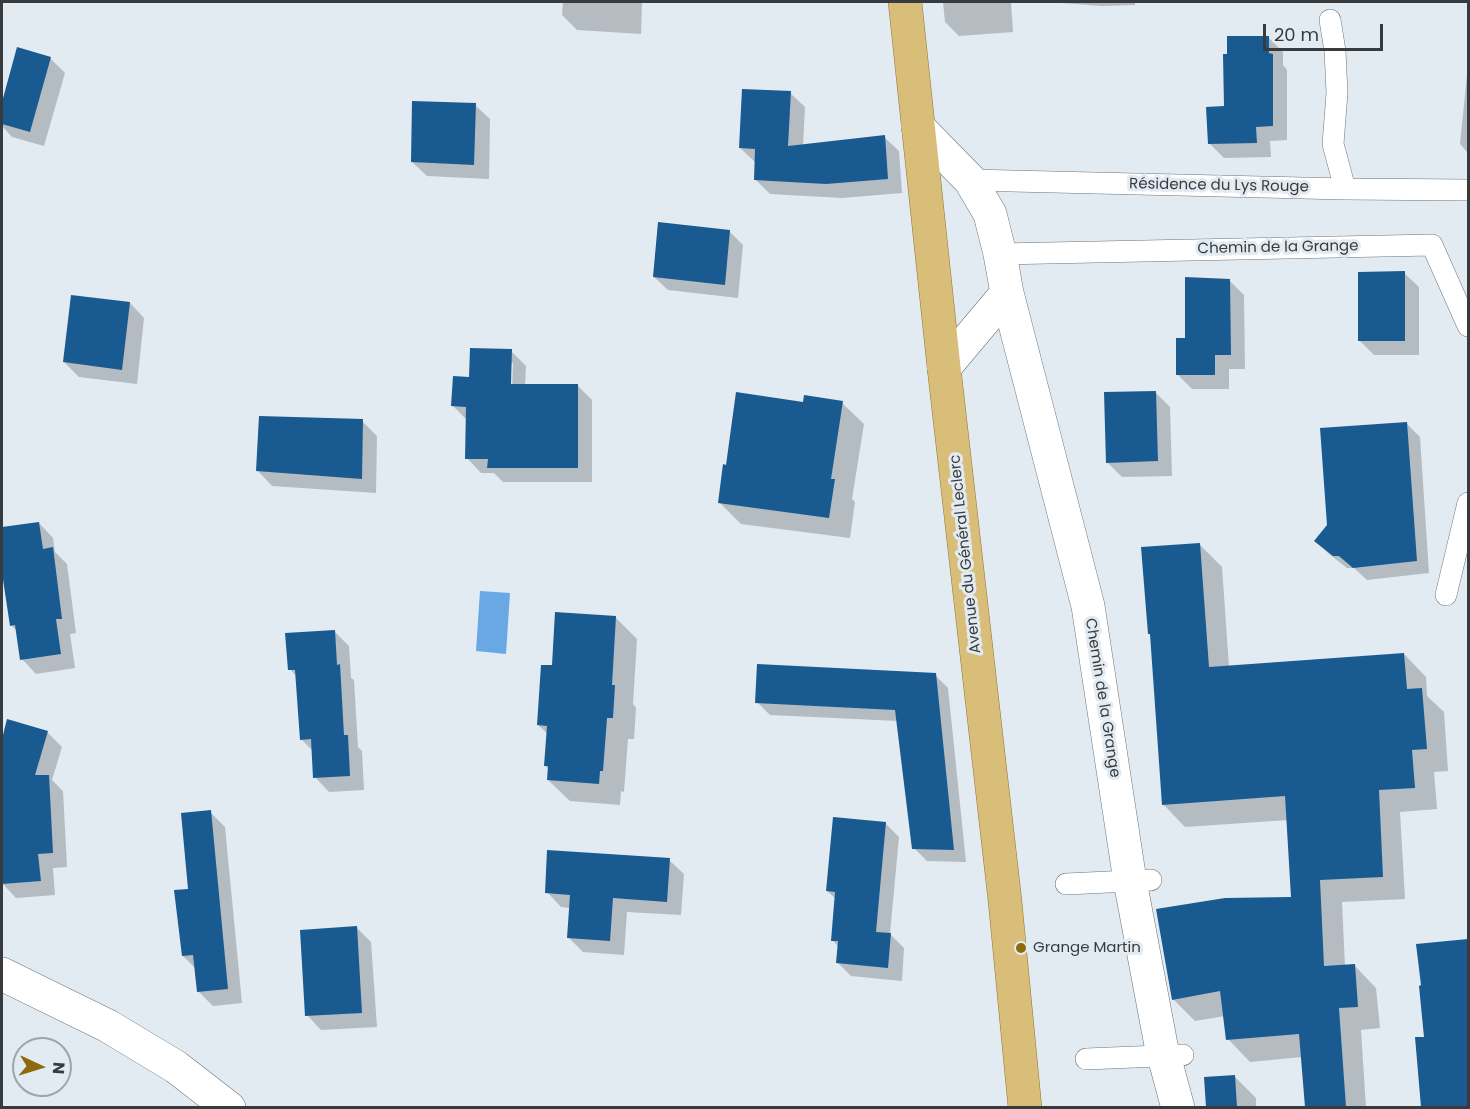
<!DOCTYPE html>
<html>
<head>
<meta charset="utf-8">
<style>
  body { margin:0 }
  #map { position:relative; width:1470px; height:1109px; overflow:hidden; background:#e2eaf2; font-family:Poppins,sans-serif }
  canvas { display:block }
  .frame { position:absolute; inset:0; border:3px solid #383b3e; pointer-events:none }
  .north { position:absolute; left:12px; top:1037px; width:60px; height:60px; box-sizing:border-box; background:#e2eaf2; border:2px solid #9ea4aa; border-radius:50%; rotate:94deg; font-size:16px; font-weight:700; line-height:24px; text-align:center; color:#383b3e }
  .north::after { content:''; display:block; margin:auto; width:21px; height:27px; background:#8d6a0c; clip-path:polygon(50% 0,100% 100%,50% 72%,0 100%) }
  .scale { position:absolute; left:1263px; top:24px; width:120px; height:27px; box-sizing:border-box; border:3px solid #383b3e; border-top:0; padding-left:8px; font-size:18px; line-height:21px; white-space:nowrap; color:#383b3e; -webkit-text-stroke:4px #e2eaf2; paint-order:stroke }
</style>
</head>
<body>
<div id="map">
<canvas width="1470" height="1109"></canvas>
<div class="frame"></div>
<div class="north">N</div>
<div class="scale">20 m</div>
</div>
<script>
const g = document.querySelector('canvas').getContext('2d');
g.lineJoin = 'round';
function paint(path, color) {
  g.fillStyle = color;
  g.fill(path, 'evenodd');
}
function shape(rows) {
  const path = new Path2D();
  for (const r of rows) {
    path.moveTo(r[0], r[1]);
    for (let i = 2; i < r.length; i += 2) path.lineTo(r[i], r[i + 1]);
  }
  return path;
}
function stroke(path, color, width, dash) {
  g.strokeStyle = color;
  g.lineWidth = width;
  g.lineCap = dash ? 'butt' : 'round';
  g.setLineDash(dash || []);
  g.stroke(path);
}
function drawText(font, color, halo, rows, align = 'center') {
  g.font = font + ' Poppins,sans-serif';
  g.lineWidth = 6;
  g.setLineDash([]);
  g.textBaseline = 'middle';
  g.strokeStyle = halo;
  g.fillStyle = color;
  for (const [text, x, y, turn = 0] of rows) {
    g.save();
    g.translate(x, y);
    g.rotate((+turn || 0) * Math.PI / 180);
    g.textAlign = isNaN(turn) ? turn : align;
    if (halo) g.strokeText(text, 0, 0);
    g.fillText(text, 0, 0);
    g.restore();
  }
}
paint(shape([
  [480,591,510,593,506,654,476,651]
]), '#6aa8e4');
paint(shape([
  [563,2,642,2,641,34,577,30,562,15],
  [943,2,1011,2,1013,32,959,36,945,22],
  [1060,2,1135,2,1135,5,1102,6,1062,3],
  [1268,37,1283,52,1283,65,1287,70,1287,140,1270,141,1271,157,1224,158,1209,143,1226,108],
  [18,49,50,58,65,73,44,146,12,137,2,126,2,108],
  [1468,65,1468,153,1460,144],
  [790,93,805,107,803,146,884,137,899,151,902,193,842,198,770,194,755,179,755,162,740,148],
  [475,105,490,119,489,179,427,176,412,162],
  [729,231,743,245,738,298,668,290,654,277],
  [1404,273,1419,287,1419,355,1374,355,1360,341],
  [1229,280,1244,295,1245,369,1229,369,1229,389,1192,389,1178,375,1186,339],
  [130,303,144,318,137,384,79,377,64,362],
  [511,351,526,366,525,385,577,385,592,400,592,482,503,482,494,473,481,473,467,458,467,420,453,406],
  [510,363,513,363,512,391,509,391],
  [1155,392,1170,407,1172,476,1122,477,1107,462],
  [842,403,864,424,852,499,855,502,850,538,741,524,720,503,727,466,804,404],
  [362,421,377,436,376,493,272,486,258,471],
  [1407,424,1420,437,1429,573,1367,580,1354,568,1347,568,1329,554,1316,541],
  [39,523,53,538,55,552,67,564,76,633,70,634,75,668,36,674,22,659,18,632,11,625,2,563,2,528],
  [1199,544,1222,567,1229,667,1404,654,1426,677,1427,696,1444,712,1448,771,1434,772,1437,809,1400,812,1405,899,1342,902,1345,966,1354,965,1376,988,1380,1028,1361,1030,1366,1108,1306,1108,1302,1057,1250,1062,1228,1039,1225,1016,1195,1021,1173,999,1292,898,1288,820,1185,827,1163,804,1151,636,1149,633],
  [615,617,637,639,633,704,636,708,634,739,628,739,624,792,621,791,620,805,570,801,548,780,549,769,545,766,548,734,538,725,553,667],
  [334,631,349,646,351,678,354,680,358,747,362,751,364,790,329,792,315,777,313,751,301,739,297,677,290,669],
  [935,675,948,688,966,862,927,861,914,848,898,721,770,715,757,702],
  [8,721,47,732,62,747,52,780,63,791,67,867,53,868,55,895,16,898,2,883,2,744],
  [210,812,225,827,242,1003,213,1006,198,991,196,969,183,956,190,890],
  [885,823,899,837,890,934,904,948,902,981,851,976,838,963,839,947,832,940,836,899,827,891],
  [669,860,684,874,681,915,627,912,624,955,583,952,569,938,571,908,561,907,547,892],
  [357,928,371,942,377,1027,321,1030,307,1015],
  [1468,940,1468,1108,1423,1108,1416,1039,1426,1038,1423,986,1417,946],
  [1235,1077,1256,1098,1256,1108,1207,1108,1205,1079]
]), '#0003');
paint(shape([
  [1227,36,1269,36,1269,53,1273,54,1273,126,1256,127,1257,143,1208,144,1206,107,1224,106,1223,54,1227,54],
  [17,47,51,57,30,132,2,124,2,102],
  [742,89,791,91,788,146,885,135,888,179,826,184,754,180,755,149,739,148],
  [412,101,476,103,474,165,411,162],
  [658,222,730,230,725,285,653,277],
  [1405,271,1405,341,1358,341,1358,272],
  [1185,277,1230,279,1231,355,1215,355,1215,375,1176,375,1176,338,1185,338],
  [71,295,130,302,122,370,63,362],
  [470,348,512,349,511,384,578,384,578,468,487,468,488,459,465,459,466,407,451,406,453,376,469,377],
  [1156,391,1158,461,1106,463,1104,392],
  [736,392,803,402,804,395,843,401,831,479,835,479,829,518,718,503,723,464,726,465],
  [259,416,363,419,362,479,256,471],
  [1407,422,1417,561,1353,568,1339,556,1333,556,1314,541,1327,525,1320,428],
  [39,522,43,549,53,547,62,619,56,619,61,654,20,660,15,625,10,626,2,573,2,527],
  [1200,543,1209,667,1404,653,1407,689,1422,688,1427,749,1412,750,1415,788,1379,790,1383,877,1320,880,1324,966,1355,964,1358,1007,1339,1008,1346,1107,1305,1107,1299,1034,1226,1040,1220,991,1172,1000,1156,909,1225,898,1291,897,1285,796,1162,805,1150,634,1148,634,1141,547],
  [555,612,616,616,612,685,615,685,613,718,607,718,603,771,600,771,599,784,547,780,548,766,544,766,547,726,537,725,541,665,552,665],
  [335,630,337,665,340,664,344,735,348,735,350,776,313,778,311,739,300,740,295,670,288,670,285,633],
  [757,664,936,673,954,850,912,849,895,710,755,703],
  [7,719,48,731,35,775,49,775,53,853,38,854,41,881,2,884,2,739],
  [211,810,228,989,197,992,193,955,182,956,174,890,188,889,181,813],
  [833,817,886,822,876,932,891,933,888,968,836,963,838,941,831,941,835,892,826,891],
  [547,850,670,858,667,902,613,898,610,941,567,938,570,895,545,893],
  [357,926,362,1013,305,1016,300,930],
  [1468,939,1468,1107,1421,1107,1415,1037,1424,1037,1419,986,1421,985,1416,944],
  [1235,1075,1237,1107,1206,1107,1204,1077]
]), '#195a91');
const service = shape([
  [1330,20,1335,51,1337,93,1333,144,1345,189],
  [970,180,1345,189,1468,190],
  [1000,254,1432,245,1468,326],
  [1446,595,1468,503],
  [1066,884,1151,880],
  [1086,1059,1183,1055]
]);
const minor = shape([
  [918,127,970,180,990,214,1000,254,1007,293,944,368],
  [1007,293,1088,606,1130,881,1161,1045,1178,1108],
  [2,974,108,1026,176,1067,229,1108]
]);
const primary = shape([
  [905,2,944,368,1005,901,1025,1108]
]);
stroke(service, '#6d747a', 22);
stroke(minor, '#6d747a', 34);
stroke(primary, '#90742c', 34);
stroke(service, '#fff', 21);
stroke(minor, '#fff', 33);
stroke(primary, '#d9be7a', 33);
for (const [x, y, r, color] of [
  [1021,948,6,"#8d6a0c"]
]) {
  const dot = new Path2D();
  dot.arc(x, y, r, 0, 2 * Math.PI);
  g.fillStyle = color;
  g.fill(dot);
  stroke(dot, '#e2eaf2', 2);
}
drawText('15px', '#383b3e', '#e2eaf2', [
  ["Résidence du Lys Rouge",1219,186,1],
  ["Chemin de la Grange",1278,248,-1],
  ["Avenue du Général Leclerc",966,554,-96],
  ["Chemin de la Grange",1102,698,81]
]);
drawText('15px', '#383b3e', '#e2eaf2', [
  ["Grange Martin",1033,948]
], 'left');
</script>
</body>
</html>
